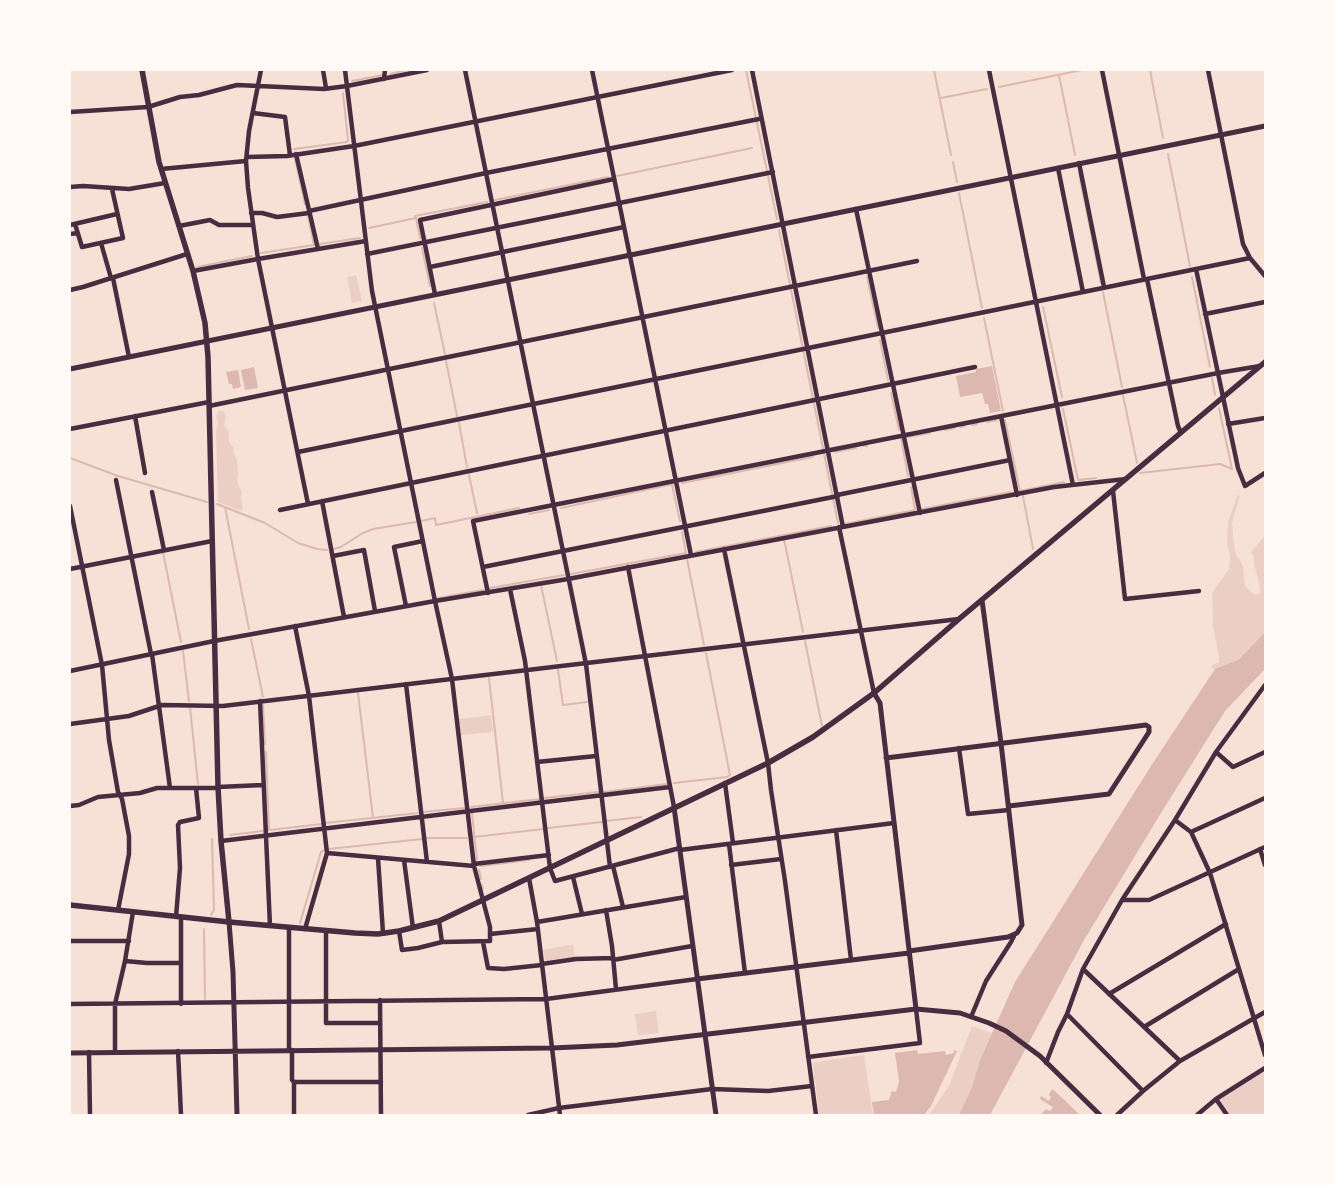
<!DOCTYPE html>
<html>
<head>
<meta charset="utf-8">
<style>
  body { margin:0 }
  #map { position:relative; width:1335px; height:1185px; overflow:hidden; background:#f7e1d7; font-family:"Asap Condensed",sans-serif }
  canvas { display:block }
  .frame { position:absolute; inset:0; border:71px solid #fffaf5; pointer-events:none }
</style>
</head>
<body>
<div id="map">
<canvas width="1335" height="1185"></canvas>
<div class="frame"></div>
</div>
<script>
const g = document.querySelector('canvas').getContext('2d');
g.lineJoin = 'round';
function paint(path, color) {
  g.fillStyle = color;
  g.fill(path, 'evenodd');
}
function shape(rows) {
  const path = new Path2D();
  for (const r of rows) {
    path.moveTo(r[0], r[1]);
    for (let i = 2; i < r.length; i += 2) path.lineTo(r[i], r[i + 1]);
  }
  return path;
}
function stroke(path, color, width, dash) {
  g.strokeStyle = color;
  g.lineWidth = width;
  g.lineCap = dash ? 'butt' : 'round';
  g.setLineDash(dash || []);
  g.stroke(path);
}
paint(shape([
  [356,275,362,301,352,303,347,277],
  [219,410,223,411,225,414,226,417,224,424,229,432,229,443,234,448,233,452,237,460,238,474,237,482,242,492,241,498,243,508,241,511,218,502,216,433,218,422,216,416],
  [1239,495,1240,496,1232,523,1234,546,1237,557,1239,558,1243,566,1245,586,1255,595,1259,594,1260,592,1259,582,1254,564,1254,557,1251,552,1265,535,1265,632,1238,659,1215,669,1212,668,1212,665,1219,662,1219,656,1213,627,1212,593,1229,569,1230,558,1227,541,1228,522,1237,496],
  [491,715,493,732,461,735,459,719],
  [573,944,575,957,545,961,543,950],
  [656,1011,659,1033,638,1035,635,1014],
  [972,1026,992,1033,980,1060,972,1087,959,1115,929,1115,949,1086],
  [864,1055,873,1115,819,1115,813,1065,815,1062],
  [1265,1071,1265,1115,1230,1115,1219,1100]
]), '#ebcfc5');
paint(shape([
  [992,366,1001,411,990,413,988,404,985,404,982,393,960,397,956,376,976,372,976,369],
  [254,367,258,388,245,390,241,370],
  [238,370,241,387,233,389,232,384,229,384,226,372],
  [1265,632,1265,669,1225,711,1161,813,1084,940,990,1115,959,1115,972,1087,980,1060,1015,982,1151,766,1215,669,1239,659],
  [917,1050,918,1054,945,1051,946,1055,954,1053,954,1050,957,1051,931,1106,924,1115,874,1115,872,1102,889,1100,892,1091,896,1092,899,1081,895,1053],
  [1052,1089,1057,1093,1080,1115,1040,1115,1046,1109,1050,1111,1053,1107,1040,1099,1041,1096,1049,1101,1051,1097,1049,1095]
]), '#dcb8b0');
stroke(shape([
  [746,70,777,219],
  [934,70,951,155],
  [1150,70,1163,138],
  [390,74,407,70],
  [1059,75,1075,155],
  [352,81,383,75],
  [999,87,1082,70],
  [941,98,987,89],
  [294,149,347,142,348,140,343,93],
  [1168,154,1190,266],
  [295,159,305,204],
  [953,162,957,182],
  [1079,173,1101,283],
  [617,176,752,148],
  [959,193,982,308],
  [495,200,608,177],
  [416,218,420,238],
  [369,228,416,218,415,216,487,202],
  [779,230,838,523],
  [320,244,360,238],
  [422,248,430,286],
  [261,253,314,245,308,216],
  [197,267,252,256],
  [867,277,878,328],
  [1192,277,1210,367],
  [1103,292,1122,387],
  [434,303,445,354],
  [1043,307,1062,397],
  [984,318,1003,411],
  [880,340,888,380],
  [446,361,457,416],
  [1212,378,1215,395],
  [891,393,899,430],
  [1123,395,1137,463],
  [1219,408,1232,469],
  [1063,409,1078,480,1096,478],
  [1005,420,1020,491,1064,482],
  [987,422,997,420],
  [459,423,467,467],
  [972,425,977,424],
  [961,427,965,426],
  [945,430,955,428],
  [908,437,930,433],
  [901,438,908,476],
  [863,446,867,446],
  [835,452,856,448],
  [70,458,118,476,207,502],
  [1140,473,1220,464,1232,469],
  [469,475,477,513],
  [682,483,813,457],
  [672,485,680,521],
  [1023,496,1033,549],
  [217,504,265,523,298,543,317,549,327,550],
  [225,507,249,629],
  [561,508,673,484],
  [922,509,1011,492],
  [529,514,549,510],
  [421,521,435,518,436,525,519,508],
  [845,524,915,510,911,487],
  [784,539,803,632],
  [334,549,341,547,361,534,373,529,416,522],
  [163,552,181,642],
  [696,552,831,526],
  [687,559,704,645],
  [571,574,686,553,682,532],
  [541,585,557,661],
  [490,588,564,575],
  [438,598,483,590],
  [251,639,263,697],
  [805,641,822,726],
  [183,651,189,701],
  [558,670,563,705,587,702],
  [489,678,503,803],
  [358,693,373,818],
  [263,705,265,744],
  [190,707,198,784],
  [266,752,269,830],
  [674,783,727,777,730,775,706,653],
  [603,792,667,784],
  [544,798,598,792],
  [471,807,540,799],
  [423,812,464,808],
  [472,813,477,860],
  [606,821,641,817],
  [325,823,418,813],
  [548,828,602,822],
  [270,830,321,824],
  [230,835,263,831],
  [474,837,543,829],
  [426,838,467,838],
  [329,849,422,839],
  [481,866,529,860],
  [479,870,481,879],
  [482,885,483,889],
  [211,915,214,910,212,839],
  [300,923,321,852,324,850],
  [204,929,205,999]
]), '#dcb8b0', 2);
stroke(shape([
  [261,70,249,131,246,161,248,188,258,259,308,504],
  [323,70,326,88],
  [465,70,586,664,610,867],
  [592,70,691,555],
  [752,70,843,527],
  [989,70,1073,485],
  [1102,70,1144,279],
  [1208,70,1243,244,1250,258,1265,276],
  [384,79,385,70],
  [70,112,148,107,180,97,199,95,237,85,324,89,347,86,427,70],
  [253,113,285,117,290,155],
  [296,154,318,249],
  [247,157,287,156,354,146,732,70],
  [1079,163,1104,287],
  [1058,168,1083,292],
  [161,169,246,161],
  [70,187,83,186,129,189,165,183],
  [856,209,920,513],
  [309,211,486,173,759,119],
  [251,213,262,213,277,217,309,213],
  [75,224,82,247,123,238,112,189],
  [70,225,117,214],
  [179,226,210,220,219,225,253,225],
  [70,234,78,233],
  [101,243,111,278],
  [367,254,773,172],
  [430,267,624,227],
  [1196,269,1238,468,1245,486,1265,473],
  [193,271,258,259,366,241],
  [113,278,129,357],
  [1147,279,1178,426,1181,433],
  [70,290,83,287,187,254],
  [435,294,420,220,614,179],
  [1205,314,1265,302],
  [209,406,917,261],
  [135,416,145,473],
  [1001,416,1017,495],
  [1228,424,1265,418],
  [70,429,209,402],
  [298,452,1250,258],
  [116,480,151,654],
  [1113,491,1125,599,1199,591],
  [152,492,164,550],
  [837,495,1010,460],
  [322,501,344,617],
  [70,506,102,665,109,740,118,792,122,799,129,836,129,854,118,910],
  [280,510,975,367],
  [839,527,874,693],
  [724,549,768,763,771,790,785,881,816,1115],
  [333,556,364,550,375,611],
  [483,567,838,496],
  [628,567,674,807],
  [70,569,212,541],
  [510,589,525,661,550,868,555,881,680,848],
  [488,593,473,521,1218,373,1260,366],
  [406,606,394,547,423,541],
  [295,626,309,696,327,853,305,929],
  [152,654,170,788],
  [70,671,214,641,435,601,372,291,345,70],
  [406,684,427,862],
  [260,701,270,926],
  [70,724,129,716,162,705,223,706,959,619],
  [959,748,968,814,1009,810],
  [1216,752,1233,767,1265,752],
  [537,762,596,756],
  [725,783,733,843],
  [218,787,263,785],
  [70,806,79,805,98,797,140,793,157,788,218,788],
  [1175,820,1191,832,1210,873,1265,1055],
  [836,830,851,960],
  [1191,832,1265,798],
  [221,841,670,787],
  [729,844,745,973],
  [1260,849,1265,865],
  [680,850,894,823],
  [327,853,474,866],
  [378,858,383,933],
  [404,860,413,928],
  [474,864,549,855],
  [731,865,781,859],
  [613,866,623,907],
  [573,877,582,914],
  [529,878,537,922,560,1115],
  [1122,900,1149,900,1265,847],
  [606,910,612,946,616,989],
  [176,917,180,868,178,825,180,822,199,818,196,788],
  [181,917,181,1004],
  [439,921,442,942,490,941,490,927,474,866,452,679,435,601,568,579,1054,487,1126,479],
  [537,922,686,897],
  [289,928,289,1050],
  [326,931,326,1023,380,1023],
  [399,931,402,950,418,948,442,942],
  [490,934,538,929],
  [70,941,129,941],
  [483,942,488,968,504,969,542,965],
  [613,960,692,946],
  [125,961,147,963,181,963],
  [542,964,576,959,612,958],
  [1083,969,1180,1061],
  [1109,994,1226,924],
  [380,1000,381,1115],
  [70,1004,546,999,697,979],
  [1067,1014,1143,1091],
  [971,1017,986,981,1011,942,1014,936],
  [1144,1027,1239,969],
  [292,1050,292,1080,294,1082],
  [178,1051,181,1115],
  [89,1052,90,1115],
  [115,1052,115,1004,125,961,133,912],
  [808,1057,920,1043,916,1009],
  [1046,1063,1058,1032,1067,1014,1083,969,1122,900,1175,820,1216,752,1265,685],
  [1216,1099,1227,1115],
  [294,1115,294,1082,381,1082],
  [528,1115,559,1108,712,1089,768,1091,812,1086],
  [1117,1115,1143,1091,1180,1061,1265,1012],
  [1197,1115,1216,1099,1265,1068]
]), '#4a2c40', 4.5);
stroke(shape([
  [70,369,1265,126],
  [874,693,880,703,916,1009],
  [886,758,1146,725,1149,727,1149,732,1109,794,1009,806],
  [674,807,716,1115],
  [229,922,233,972,237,1115],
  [909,951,1008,937,1017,933,1022,925,1001,743,982,600],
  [697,979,909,953],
  [70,1053,552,1048,617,1045,916,1009,960,1013,989,1023,1006,1031,1040,1056,1100,1115]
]), '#4a2c40', 5);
stroke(shape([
  [142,70,159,162,193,271,205,323,208,357,218,787,221,841,229,922],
  [70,905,229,922,355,933,378,934,399,931,439,921,768,763,813,737,874,693,959,619,1265,362]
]), '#4a2c40', 5.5);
</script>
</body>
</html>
